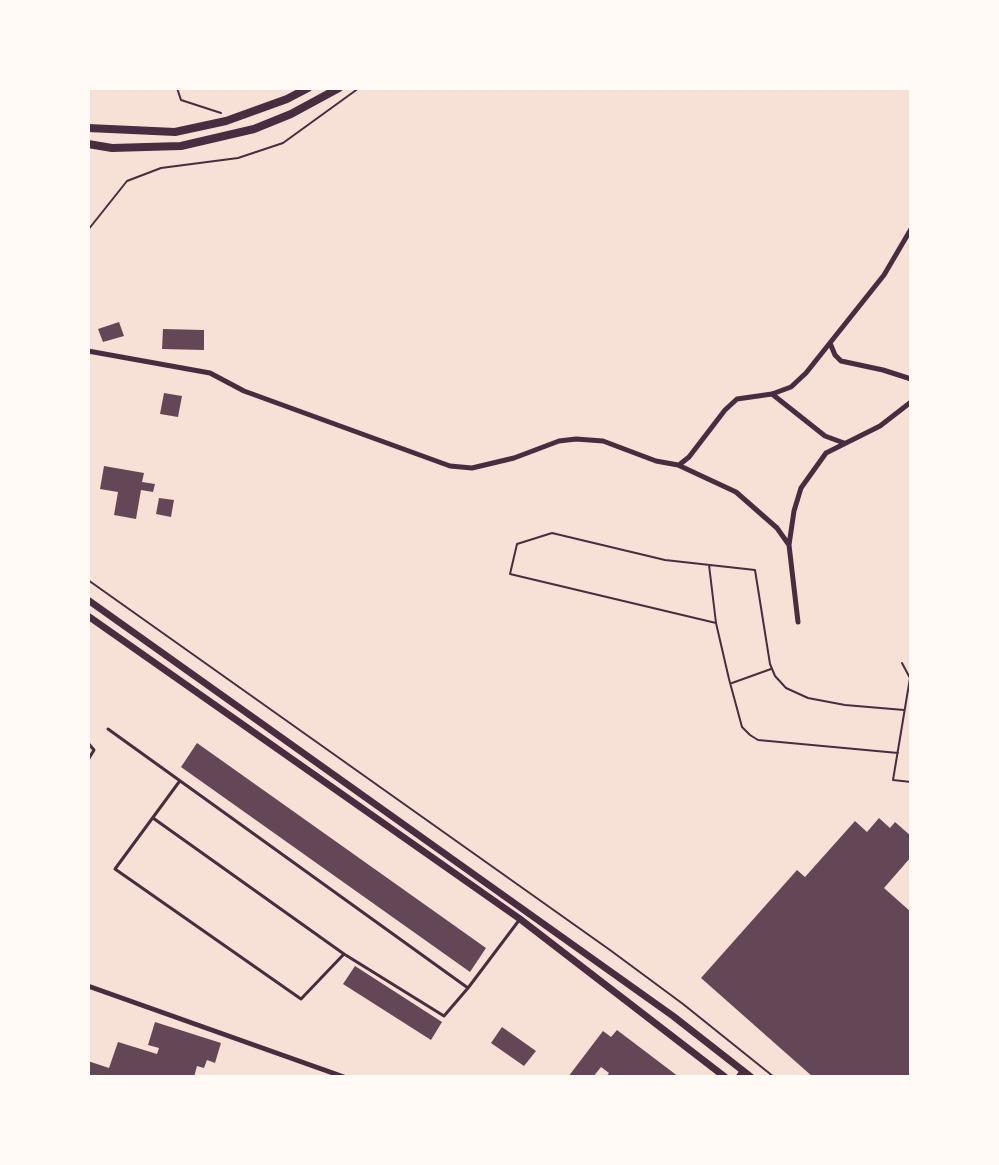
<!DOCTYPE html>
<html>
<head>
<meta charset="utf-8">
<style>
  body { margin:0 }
  #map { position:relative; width:999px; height:1165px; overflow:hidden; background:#f7e1d7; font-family:"Archivo Narrow",sans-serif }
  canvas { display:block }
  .frame { position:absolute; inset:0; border:90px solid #fffaf5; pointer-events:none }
</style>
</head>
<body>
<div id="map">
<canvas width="999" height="1165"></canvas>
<div class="frame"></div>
</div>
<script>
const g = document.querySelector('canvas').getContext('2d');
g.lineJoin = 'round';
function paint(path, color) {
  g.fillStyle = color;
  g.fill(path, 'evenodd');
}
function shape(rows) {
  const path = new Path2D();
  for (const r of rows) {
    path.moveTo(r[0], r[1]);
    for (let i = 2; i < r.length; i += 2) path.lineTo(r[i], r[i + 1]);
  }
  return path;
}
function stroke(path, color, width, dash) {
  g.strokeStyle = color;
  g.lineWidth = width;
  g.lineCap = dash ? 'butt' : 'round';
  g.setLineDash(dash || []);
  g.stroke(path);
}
paint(shape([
  [119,322,124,336,103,342,98,329],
  [163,329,204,330,204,350,162,349],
  [164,393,182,396,178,417,160,414],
  [104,466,144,473,142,482,155,484,153,492,141,490,136,519,114,515,118,492,100,489],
  [159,498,174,500,171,517,156,514],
  [197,743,486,948,470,972,181,767],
  [879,818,890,828,895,822,911,836,911,857,884,888,911,912,911,1077,813,1077,701,978,797,870,805,877,855,821,867,832],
  [355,966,442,1022,431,1040,343,984],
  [155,1022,221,1043,215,1063,207,1060,204,1068,197,1066,194,1077,88,1077,88,1061,109,1068,118,1042,157,1054,159,1048,148,1045],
  [502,1027,536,1051,524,1066,491,1043],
  [617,1030,679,1077,606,1077,609,1073,601,1067,593,1077,568,1077,603,1031,611,1037]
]), '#644757');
stroke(shape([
  [177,88,181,100,221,113],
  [88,230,127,181,161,168,238,158,283,143,359,88],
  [709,565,716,623,729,679,742,727,750,735,758,740,898,753],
  [88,580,610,950,683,1004,774,1077],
  [716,623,510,574,517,544,552,533,665,560,755,570,770,664,775,676,786,688,808,698,845,705,904,710],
  [902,663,911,680],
  [910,678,893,780,911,782],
  [732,683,771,669]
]), '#4a2c40', 2);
stroke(shape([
  [108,729,468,988,520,919],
  [88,743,94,750,88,760],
  [153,818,344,954,301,999,115,869,179,782],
  [344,954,444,1016,468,988]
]), '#4a2c40', 3);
stroke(shape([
  [830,343,835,355,841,361,883,370,911,379],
  [88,351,210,373,244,391,450,466,472,468,514,458,559,441,576,439,603,441,656,461,678,465,736,492,777,528,789,545,798,622],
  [772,394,825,436,844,443],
  [679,465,689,457,725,410,737,399,772,394,791,387,806,373,884,275,911,229],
  [789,545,794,511,801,488,826,453,880,426,911,402],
  [88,986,344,1077],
  [738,1077,743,1070]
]), '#4a2c40', 5);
stroke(shape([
  [88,600,673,1016,751,1077],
  [88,616,520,919,725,1077]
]), '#4a2c40', 7);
stroke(shape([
  [88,128,175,132,226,121,287,99,308,88],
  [88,144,112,148,181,146,254,129,291,114,339,88]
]), '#4a2c40', 8);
</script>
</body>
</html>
